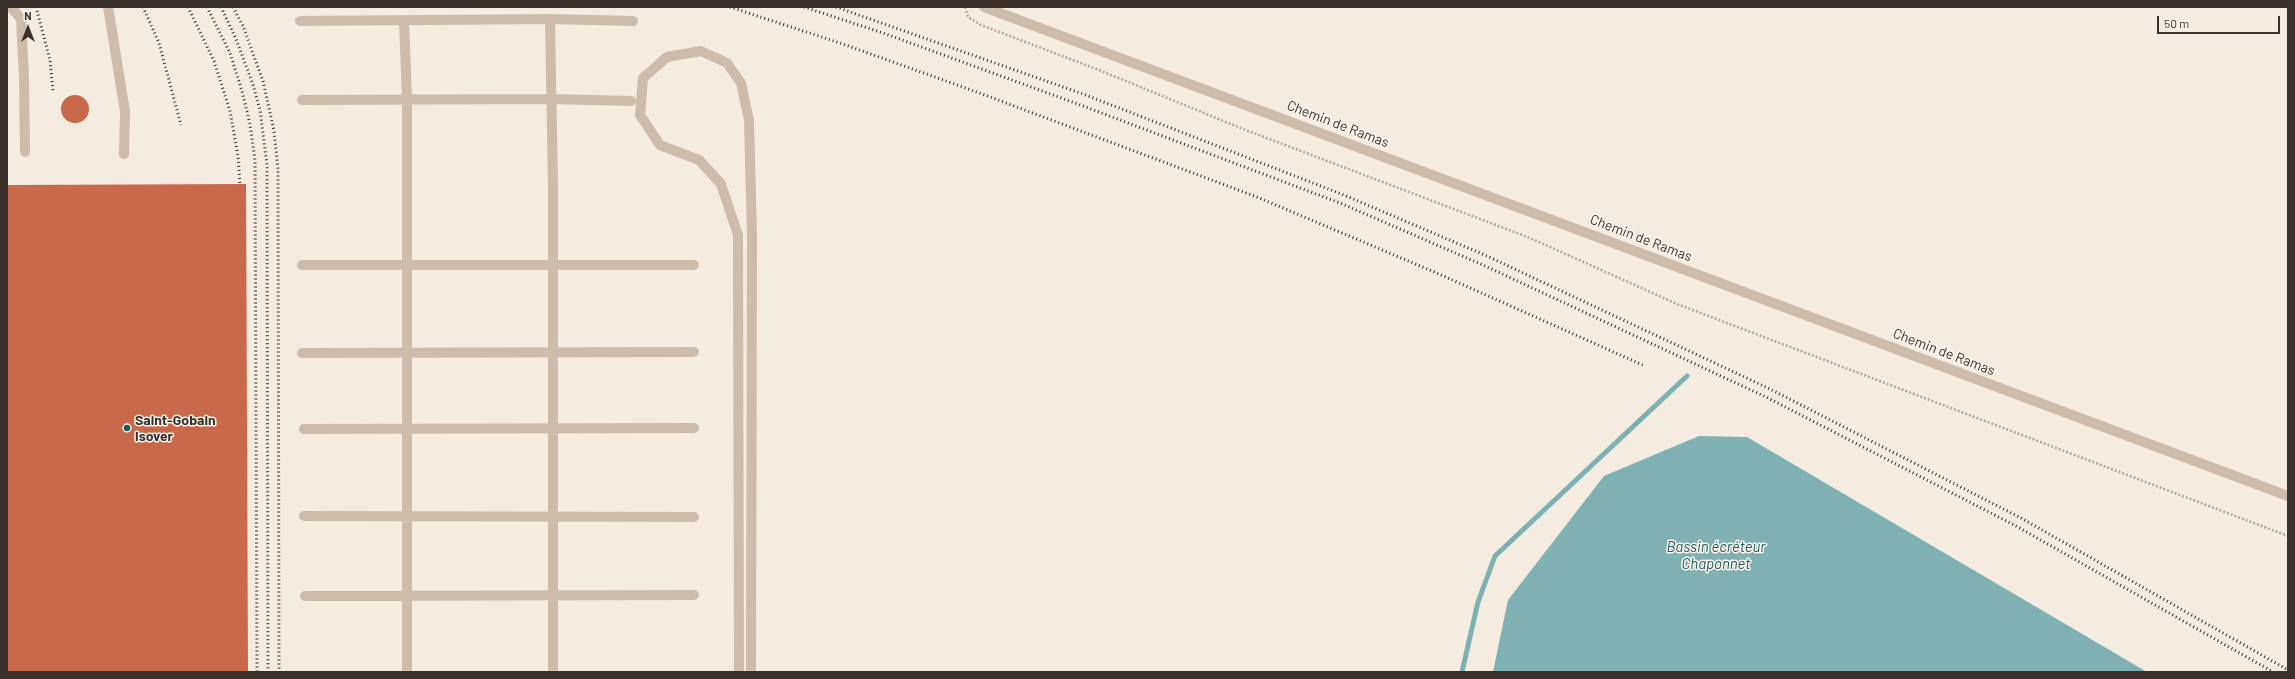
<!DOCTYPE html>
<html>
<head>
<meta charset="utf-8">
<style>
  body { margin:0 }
  #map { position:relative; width:2295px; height:679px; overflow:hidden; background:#f4ebe1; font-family:Barlow,sans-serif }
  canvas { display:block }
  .frame { position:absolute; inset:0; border:8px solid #3b302b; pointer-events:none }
  .north { position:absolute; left:8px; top:8px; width:40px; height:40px; -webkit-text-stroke:3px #fbf5ee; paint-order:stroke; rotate:0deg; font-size:11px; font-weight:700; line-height:16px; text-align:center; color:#3b302b }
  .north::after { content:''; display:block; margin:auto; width:14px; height:18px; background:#3b302b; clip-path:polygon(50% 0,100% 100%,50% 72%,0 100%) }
  .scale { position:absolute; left:2157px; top:16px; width:123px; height:18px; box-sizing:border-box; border:2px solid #3b302b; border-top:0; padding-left:5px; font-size:12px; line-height:14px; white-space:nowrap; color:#3b302b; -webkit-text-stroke:3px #fbf5ee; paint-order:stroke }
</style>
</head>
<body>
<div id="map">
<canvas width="2295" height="679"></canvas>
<div class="frame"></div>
<div class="north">N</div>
<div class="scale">50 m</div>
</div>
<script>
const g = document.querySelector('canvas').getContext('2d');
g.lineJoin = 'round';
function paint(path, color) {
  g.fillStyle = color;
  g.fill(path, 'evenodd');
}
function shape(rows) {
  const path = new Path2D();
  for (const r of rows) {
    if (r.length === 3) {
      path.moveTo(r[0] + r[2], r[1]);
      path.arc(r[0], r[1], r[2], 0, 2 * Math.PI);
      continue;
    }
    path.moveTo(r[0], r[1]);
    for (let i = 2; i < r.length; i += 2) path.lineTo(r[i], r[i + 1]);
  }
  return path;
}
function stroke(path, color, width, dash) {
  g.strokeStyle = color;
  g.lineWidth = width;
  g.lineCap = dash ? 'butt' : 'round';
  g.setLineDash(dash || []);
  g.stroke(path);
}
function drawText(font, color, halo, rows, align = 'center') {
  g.font = font + ' Barlow,sans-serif';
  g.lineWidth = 3;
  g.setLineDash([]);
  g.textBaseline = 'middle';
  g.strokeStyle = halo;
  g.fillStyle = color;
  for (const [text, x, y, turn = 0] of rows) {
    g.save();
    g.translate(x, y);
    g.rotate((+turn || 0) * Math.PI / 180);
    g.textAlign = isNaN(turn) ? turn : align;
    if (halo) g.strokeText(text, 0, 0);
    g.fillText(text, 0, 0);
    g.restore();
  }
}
paint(shape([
  [1699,436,1747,437,2147,672,1493,672,1508,600,1604,476]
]), '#7fb0b2');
stroke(shape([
  [1462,672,1478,602,1495,556,1687,376]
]), '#7fb0b2', 5);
paint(shape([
  [75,109,14],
  [246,184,248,672,7,672,7,185]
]), '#c8694b');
stroke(shape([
  [965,7,968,17,981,25,1099,70,1243,129,1530,238,1677,304,2288,536]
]), '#b9a596', 2.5, [2, 2]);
stroke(shape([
  [11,7,21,19,24,77,25,152],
  [108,7,125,111,124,154],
  [984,7,2288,496],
  [550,19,633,21],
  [300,21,550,19,553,187,553,672],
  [404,21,407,99,407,672],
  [302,100,551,99,631,101],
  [302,265,694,265],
  [302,353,694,352],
  [304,429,694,428],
  [304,516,694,517],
  [305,596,694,595],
  [739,672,738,235,721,184,699,160,660,145,640,115,643,78,667,57,701,51,727,63,741,83,749,120,752,237,751,672]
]), '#cdbbac', 10);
stroke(shape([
  [36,7,50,60,53,91],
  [143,7,159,43,181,125],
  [188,7,214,61,230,111,238,156,240,184],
  [207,7,230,53,242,91,250,124,255,160,257,672],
  [221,7,236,39,253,85,260,110,267,165,268,672],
  [233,7,243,26,263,81,274,131,278,169,279,672],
  [730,7,840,43,974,91,1257,197,1439,274,1645,366],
  [804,7,883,33,1075,103,1340,203,1483,265,1766,397,2016,526,2273,672],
  [836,7,1083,94,1344,195,1487,256,1770,389,2021,518,2288,670]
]), '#3b302b', 3, [1, 3]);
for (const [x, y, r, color] of [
  [127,428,4,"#1f5a5e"]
]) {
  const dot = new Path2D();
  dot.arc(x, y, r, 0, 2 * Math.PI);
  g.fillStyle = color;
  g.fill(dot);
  stroke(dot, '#fbf5ee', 1.5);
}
drawText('14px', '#3b302b', '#fbf5ee', [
  ["Chemin de Ramas",1338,124,21],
  ["Chemin de Ramas",1641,238,21],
  ["Chemin de Ramas",1944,352,21]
]);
drawText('bold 14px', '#3b302b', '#fbf5ee', [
  ["Saint-Gobain",135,420],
  ["Isover",135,436]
], 'left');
drawText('italic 15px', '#1f5a5e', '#fbf5ee', [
  ["Bassin écréteur",1716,547],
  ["Chaponnet",1716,564]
]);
</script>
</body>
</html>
